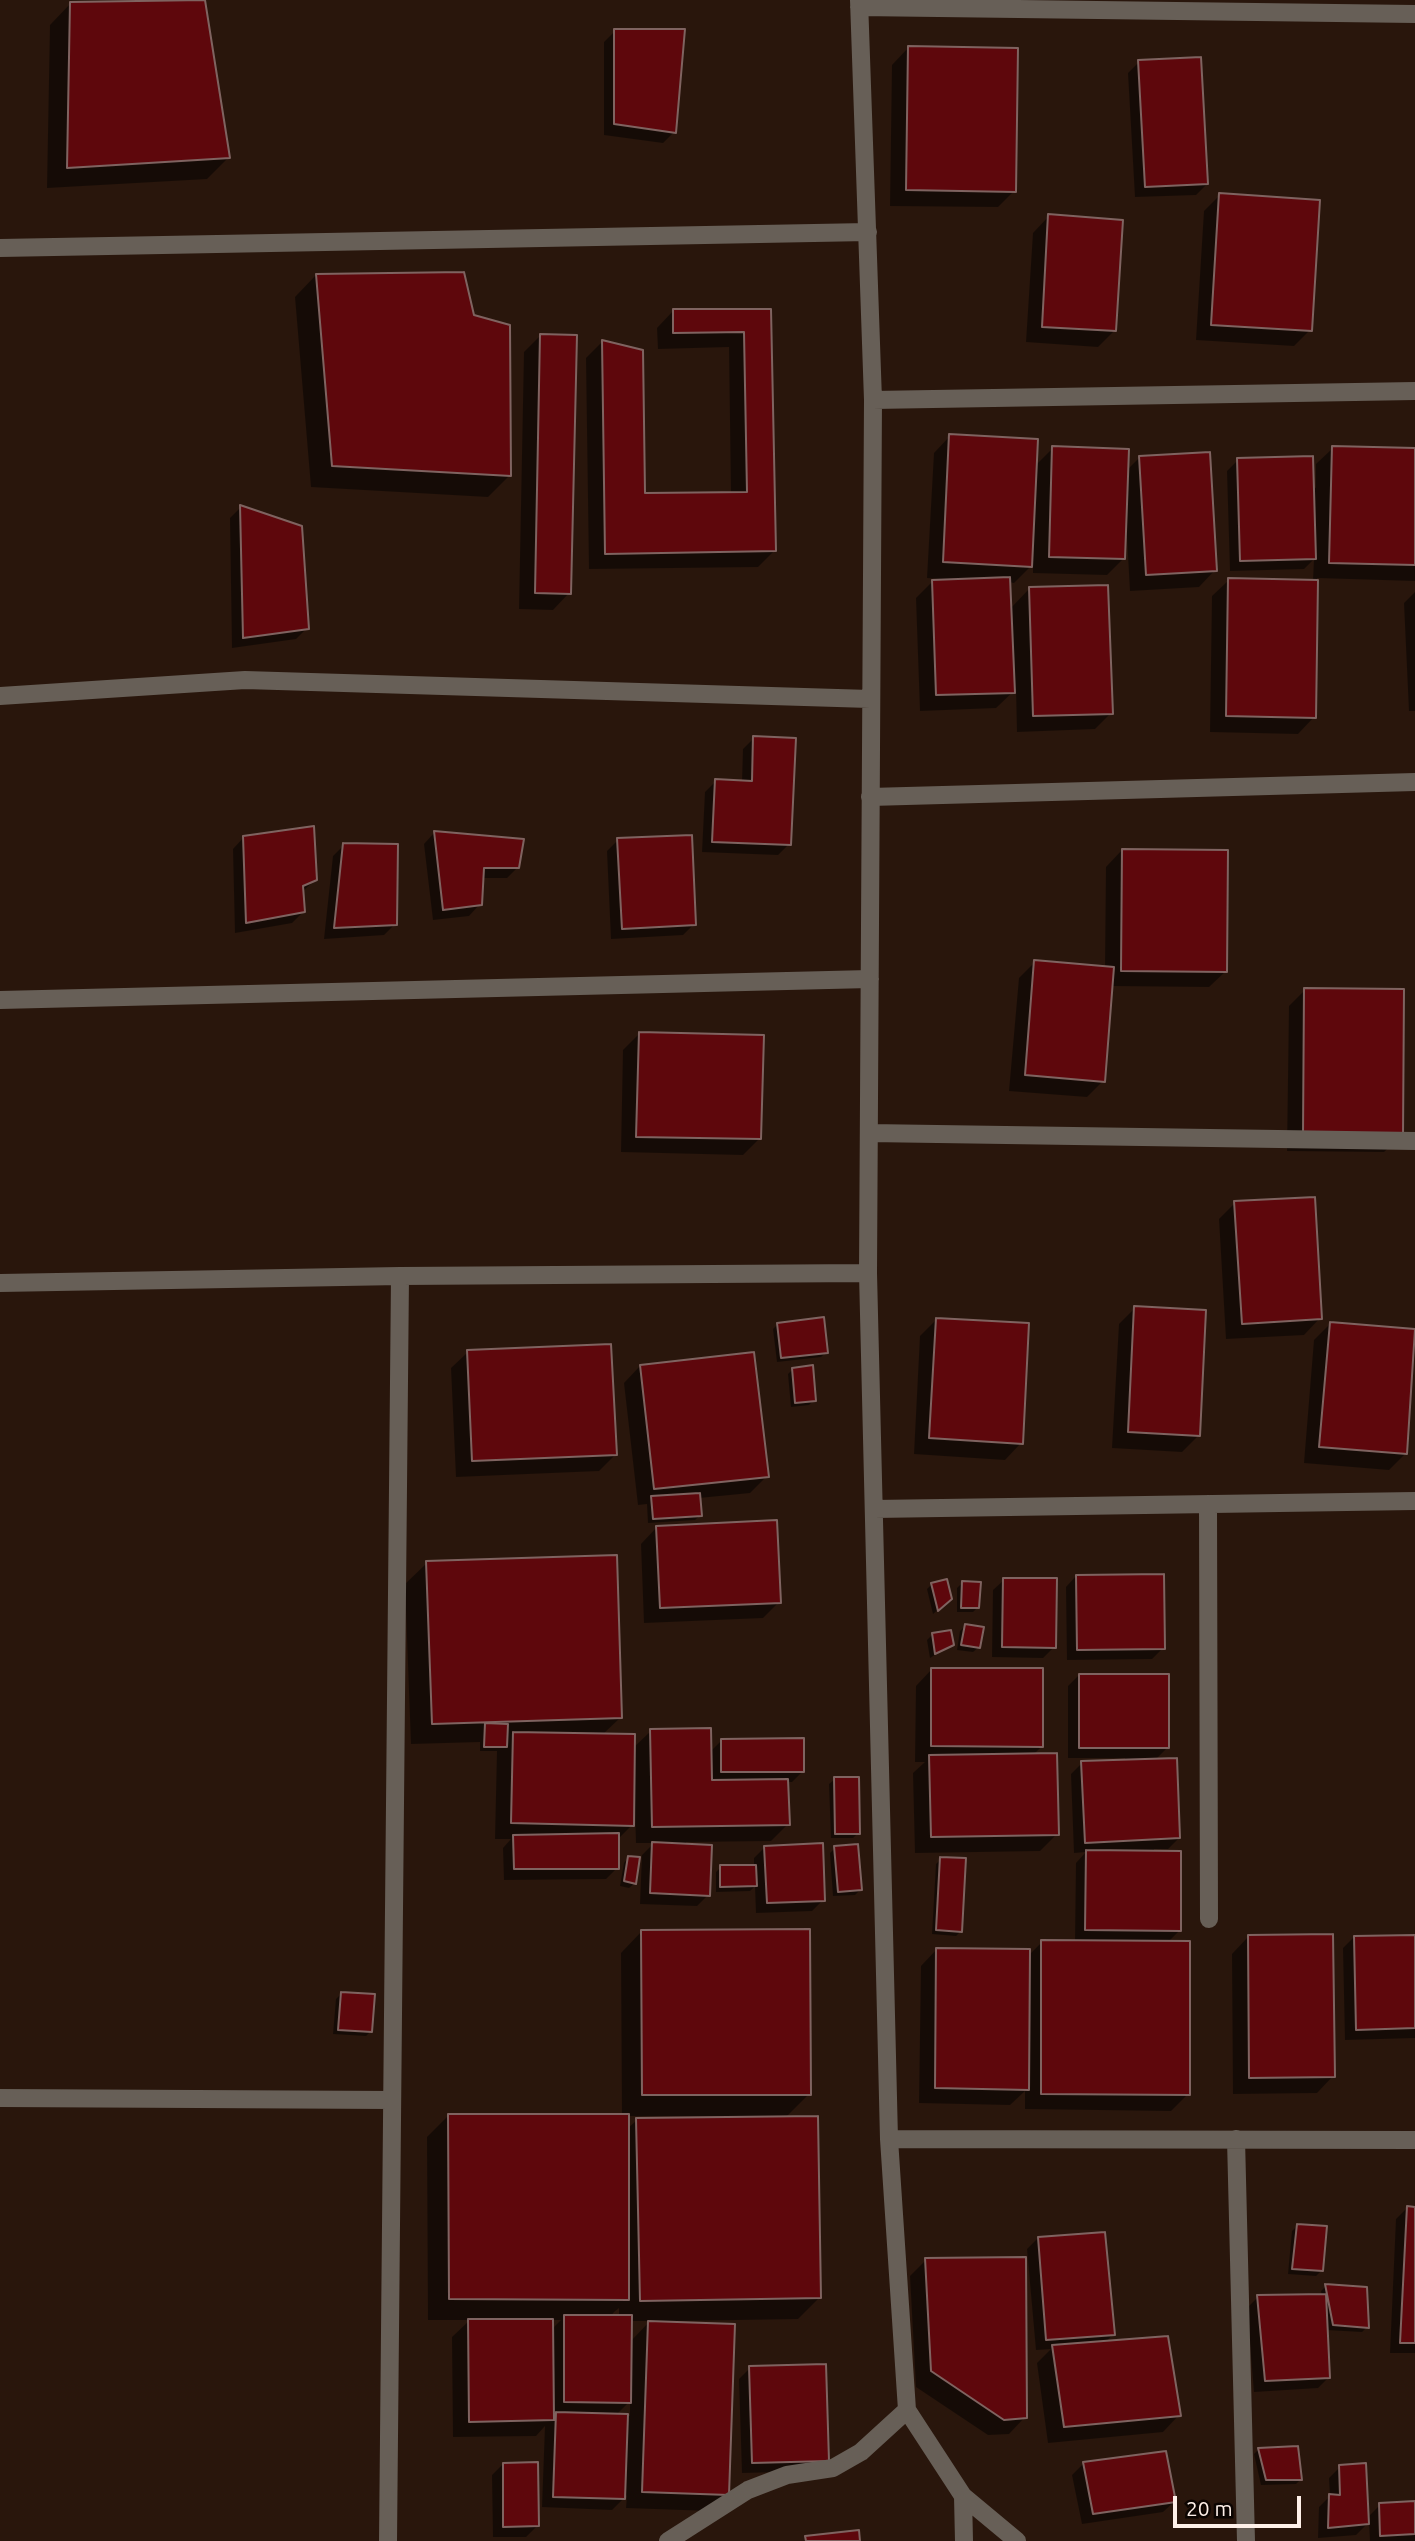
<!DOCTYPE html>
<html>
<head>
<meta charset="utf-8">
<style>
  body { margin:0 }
  #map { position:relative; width:1415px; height:2541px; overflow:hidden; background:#29160c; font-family:Ubuntu,sans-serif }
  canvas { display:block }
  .scale { position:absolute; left:1173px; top:2496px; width:128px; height:32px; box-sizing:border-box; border:4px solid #fef0e9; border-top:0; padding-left:9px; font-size:21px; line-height:24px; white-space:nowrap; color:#fef0e9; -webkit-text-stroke:5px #0c0502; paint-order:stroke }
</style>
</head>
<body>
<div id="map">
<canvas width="1415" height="2541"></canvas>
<div class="scale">20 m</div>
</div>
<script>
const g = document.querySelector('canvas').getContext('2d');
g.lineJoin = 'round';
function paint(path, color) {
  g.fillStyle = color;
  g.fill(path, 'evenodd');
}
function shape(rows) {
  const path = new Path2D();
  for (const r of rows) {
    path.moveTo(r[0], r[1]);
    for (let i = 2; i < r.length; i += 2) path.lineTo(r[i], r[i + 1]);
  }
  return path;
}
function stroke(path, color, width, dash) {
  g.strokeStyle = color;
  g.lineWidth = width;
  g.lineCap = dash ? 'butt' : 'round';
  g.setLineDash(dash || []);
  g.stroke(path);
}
paint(shape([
  [143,0,203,0,228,158,207,179,47,188,50,25,71,3],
  [615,31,674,132,663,143,604,135,604,42],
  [908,48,1014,191,998,207,890,206,892,65],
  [1139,62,1207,184,1196,195,1135,197,1128,73],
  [1220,195,1310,330,1294,346,1196,340,1204,211],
  [1049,216,1115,330,1098,347,1026,342,1033,233],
  [316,275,509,476,488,497,311,487,295,297],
  [673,311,770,311,774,551,758,567,589,569,586,358,602,342,643,495,731,494,729,347,658,349,657,328],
  [541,335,569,593,553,610,519,609,524,352],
  [950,436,1035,466,1053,448,1126,471,1139,458,1215,570,1199,587,1130,591,1127,537,1124,537,1123,559,1107,575,1033,573,1033,564,1014,583,1009,582,1010,609,1029,589,1111,713,1095,729,1017,732,1016,689,996,708,920,711,916,598,932,582,941,582,941,579,927,578,934,453],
  [1333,448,1415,450,1415,581,1317,578,1314,717,1298,734,1210,732,1212,596,1229,580,1313,581,1314,559,1304,569,1230,571,1227,471,1238,460,1316,488,1316,464],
  [241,507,307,628,296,639,232,648,230,518],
  [1415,592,1415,711,1409,711,1404,603],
  [754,738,789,844,778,855,702,852,705,792,716,781,742,782,743,749],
  [434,833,518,867,507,878,481,878,480,904,469,916,433,920,424,844],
  [244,837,315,880,302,892,303,912,292,923,235,933,233,849],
  [618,840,694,924,683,935,611,939,607,851],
  [344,845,395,924,384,935,324,939,333,856],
  [1122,850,1226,971,1209,987,1111,986,1103,1081,1087,1097,1009,1091,1019,978,1035,962,1105,968,1106,867],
  [1305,990,1401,1136,1384,1152,1287,1151,1289,1006],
  [639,1034,759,1139,743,1155,621,1152,623,1050],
  [1235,1203,1320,1318,1304,1335,1226,1339,1219,1219],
  [1135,1308,1198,1436,1182,1452,1112,1448,1119,1324],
  [936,1320,1021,1443,1005,1460,914,1454,920,1336],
  [778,1324,826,1352,821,1357,777,1362,773,1329],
  [1330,1324,1415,1331,1405,1454,1389,1470,1304,1463,1314,1340],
  [468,1352,615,1455,599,1471,456,1477,451,1368],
  [640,1366,767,1476,750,1493,699,1498,700,1515,695,1520,648,1523,647,1504,638,1505,624,1383],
  [793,1369,814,1400,809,1405,791,1407,788,1374],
  [657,1527,779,1602,763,1618,644,1623,641,1544],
  [427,1563,620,1718,602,1735,633,1748,651,1731,710,1752,722,1740,803,1771,792,1782,786,1782,788,1824,771,1841,686,1842,708,1895,697,1906,640,1904,642,1855,654,1843,636,1843,635,1810,632,1810,632,1825,617,1840,617,1868,606,1879,504,1880,503,1848,511,1839,495,1839,497,1751,480,1751,480,1742,411,1744,405,1584],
  [1076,1576,1163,1648,1152,1659,1067,1660,1066,1587],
  [1004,1580,1054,1647,1043,1658,992,1657,993,1590],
  [962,1583,978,1607,973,1612,957,1612,957,1588],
  [932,1584,950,1599,933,1614,927,1589],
  [965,1626,979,1647,973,1652,957,1650,960,1631],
  [932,1635,952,1644,930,1658,927,1640],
  [932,1669,1042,1746,1033,1755,1057,1834,1040,1851,915,1853,913,1773,925,1762,915,1762,916,1686],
  [1079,1675,1167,1748,1155,1760,1179,1838,1168,1849,1154,1849,1154,1852,1179,1931,1167,1943,1188,2094,1171,2111,1025,2109,1025,2091,1010,2105,919,2103,921,1966,937,1949,1028,1956,1042,1942,1075,1942,1076,1863,1086,1852,1074,1853,1071,1774,1082,1763,1125,1761,1125,1758,1068,1758,1068,1686],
  [835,1779,858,1833,853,1838,831,1838,829,1784],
  [765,1847,823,1900,812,1911,756,1913,755,1886,750,1891,716,1892,716,1872,721,1867,754,1867,754,1858],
  [835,1848,860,1890,855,1895,833,1896,830,1853],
  [629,1857,635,1883,629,1888,620,1886,624,1863],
  [941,1859,961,1931,956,1936,932,1934,936,1864],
  [642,1931,809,2094,785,2118,820,2297,798,2319,674,2321,728,2494,711,2511,626,2508,627,2495,612,2510,542,2507,545,2426,536,2436,453,2437,452,2337,470,2320,428,2320,427,2137,449,2115,622,2116,621,1953],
  [627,2116,721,2116,721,2119,637,2120,627,2129],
  [619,2308,619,2317,610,2317,614,2312],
  [551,2320,561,2320,551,2330],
  [630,2321,650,2321,630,2342],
  [630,2401,630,2416,615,2416],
  [1248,1937,1333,2076,1317,2093,1233,2094,1232,1954],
  [1354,1937,1415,1937,1415,2038,1345,2040,1343,1948],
  [341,1994,371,2031,366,2036,333,2034,336,1999],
  [1407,2208,1415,2209,1415,2353,1390,2353,1396,2219],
  [1297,2226,1321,2271,1316,2276,1288,2274,1292,2231],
  [1038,2238,1113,2334,1105,2343,1179,2415,1163,2432,1048,2443,1037,2363,1051,2349,1036,2350,1027,2249],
  [926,2260,1025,2417,1009,2434,988,2435,916,2387,910,2276],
  [1326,2286,1367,2327,1362,2332,1326,2330,1329,2377,1318,2388,1254,2392,1247,2308,1258,2297,1322,2296,1321,2291],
  [750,2368,828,2460,817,2471,742,2473,739,2379],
  [1259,2449,1301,2479,1296,2484,1261,2485,1254,2454],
  [503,2464,537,2526,526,2537,493,2537,492,2475],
  [1083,2464,1174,2502,1163,2512,1082,2524,1072,2475],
  [1340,2467,1367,2518,1380,2505,1415,2503,1415,2541,1370,2541,1369,2522,1356,2535,1318,2538,1319,2507,1330,2496,1329,2478]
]), '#0007');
const building = shape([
  [205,0,230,158,67,168,70,2,205,0],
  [614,29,685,29,676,133,614,124,614,29],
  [908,46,1018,48,1016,192,906,190,908,46],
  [1201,57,1208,184,1145,187,1138,60,1201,57],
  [1219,193,1320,200,1312,331,1211,325,1219,193],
  [1048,214,1123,220,1116,331,1042,327,1048,214],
  [464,272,474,315,510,325,511,476,332,466,316,274,464,272],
  [673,309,771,309,776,551,605,554,602,340,643,350,645,493,747,492,744,332,673,333,673,309],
  [540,334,577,335,571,594,535,593,540,334],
  [949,434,1038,439,1032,567,943,562,949,434],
  [1052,446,1129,449,1125,559,1049,557,1052,446],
  [1332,446,1415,448,1415,565,1329,563,1332,446],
  [1210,452,1217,571,1146,575,1139,456,1210,452],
  [1313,456,1316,559,1240,561,1237,458,1313,456],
  [240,505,302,526,309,629,243,638,240,505],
  [1010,577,1015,693,936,695,932,580,1010,577],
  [1228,578,1318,580,1316,718,1226,716,1228,578],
  [1108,585,1113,714,1033,716,1029,587,1108,585],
  [753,736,796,738,791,845,712,842,715,779,752,781,753,736],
  [314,826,317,880,303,886,305,912,246,923,243,836,314,826],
  [434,831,524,839,519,868,484,868,482,905,443,910,434,831],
  [692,835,696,925,622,929,617,838,692,835],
  [343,843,398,844,397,925,334,928,343,843],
  [1122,849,1228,850,1227,972,1121,971,1122,849],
  [1034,960,1114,967,1105,1082,1025,1075,1034,960],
  [1304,988,1404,989,1403,1136,1303,1135,1304,988],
  [639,1032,764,1035,761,1139,636,1137,639,1032],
  [1315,1197,1322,1319,1242,1324,1234,1201,1315,1197],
  [1134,1306,1206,1310,1200,1436,1128,1432,1134,1306],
  [824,1317,828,1353,781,1358,777,1323,824,1317],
  [936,1318,1029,1323,1023,1444,929,1438,936,1318],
  [1330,1322,1415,1329,1407,1454,1319,1447,1330,1322],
  [611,1344,617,1455,472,1461,467,1350,611,1344],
  [754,1352,769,1477,654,1489,640,1365,754,1352],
  [813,1365,816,1401,795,1403,792,1368,813,1365],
  [700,1493,702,1516,653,1519,651,1496,700,1493],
  [777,1520,781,1603,660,1608,656,1526,777,1520],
  [617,1555,622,1718,432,1724,426,1561,617,1555],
  [1164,1574,1165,1649,1077,1650,1076,1575,1164,1574],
  [1003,1578,1057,1578,1056,1648,1002,1647,1003,1578],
  [947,1579,952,1599,938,1611,931,1583,947,1579],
  [962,1581,981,1582,979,1608,961,1608,962,1581],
  [965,1624,984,1627,980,1648,961,1645,965,1624],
  [951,1630,954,1645,935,1654,932,1633,951,1630],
  [931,1668,1043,1668,1043,1747,931,1746,931,1668],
  [1079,1674,1169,1674,1169,1748,1079,1748,1079,1674],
  [485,1723,508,1724,507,1747,484,1747,485,1723],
  [711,1728,712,1780,788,1779,790,1825,652,1827,650,1729,711,1728],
  [513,1732,635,1734,634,1826,511,1823,513,1732],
  [804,1738,804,1772,721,1772,721,1739,804,1738],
  [1057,1753,1059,1835,931,1837,929,1755,1057,1753],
  [1177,1758,1180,1838,1085,1843,1081,1761,1177,1758],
  [834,1777,859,1777,860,1834,835,1834,834,1777],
  [619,1833,619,1869,514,1869,513,1835,619,1833],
  [652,1842,712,1845,710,1896,650,1893,652,1842],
  [823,1843,825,1901,767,1903,764,1846,823,1843],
  [858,1844,862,1890,838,1892,834,1846,858,1844],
  [1086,1850,1181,1851,1181,1931,1085,1930,1086,1850],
  [628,1856,640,1857,636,1884,624,1881,628,1856],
  [940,1857,966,1858,962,1932,936,1930,940,1857],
  [720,1865,756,1865,757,1886,720,1887,720,1865],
  [810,1929,811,2095,642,2095,641,1930,810,1929],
  [1333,1934,1335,2077,1249,2078,1248,1935,1333,1934],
  [1415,1935,1415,2028,1356,2030,1354,1936,1415,1935],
  [1041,1940,1190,1941,1190,2095,1041,2094,1041,1940],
  [936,1948,1030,1949,1029,2090,935,2088,936,1948],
  [341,1992,375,1994,372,2032,338,2030,341,1992],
  [448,2114,629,2114,629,2300,449,2299,448,2114],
  [818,2116,821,2298,640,2301,636,2118,818,2116],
  [1407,2206,1415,2207,1415,2343,1400,2343,1407,2206],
  [1297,2224,1327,2226,1323,2271,1292,2269,1297,2224],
  [1105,2232,1115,2335,1046,2340,1038,2237,1105,2232],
  [1026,2257,1027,2418,1004,2420,931,2371,925,2258,1026,2257],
  [1325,2284,1367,2287,1369,2328,1333,2325,1325,2284],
  [1326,2294,1330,2378,1265,2381,1257,2295,1326,2294],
  [564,2315,632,2315,631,2403,564,2402,564,2315],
  [468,2319,553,2319,554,2420,469,2422,468,2319],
  [648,2321,735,2324,729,2495,642,2492,648,2321],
  [1168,2336,1181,2416,1064,2427,1052,2345,1168,2336],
  [826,2364,829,2461,752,2463,749,2366,826,2364],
  [556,2412,628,2414,625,2499,553,2497,556,2412],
  [1298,2446,1302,2480,1266,2480,1258,2448,1298,2446],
  [1166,2451,1176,2502,1093,2514,1083,2462,1166,2451],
  [538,2462,539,2526,503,2527,503,2463,538,2462],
  [1366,2463,1369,2524,1328,2528,1329,2494,1340,2495,1339,2465,1366,2463],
  [1415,2501,1415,2534,1380,2536,1379,2503,1415,2501],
  [859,2530,860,2541,806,2541,805,2536,859,2530]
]);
paint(building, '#5e070c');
stroke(building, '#7f6360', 2);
stroke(shape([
  [859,0,873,400,868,1273,889,2139,907,2410,963,2496,1017,2541],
  [859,7,1415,14],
  [0,248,868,232],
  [873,400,1415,391],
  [0,696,245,680,870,699],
  [870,797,1415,782],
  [0,1000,870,979],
  [869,1133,1415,1141],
  [0,1283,400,1276,868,1273],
  [1208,1504,1209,1919],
  [874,1509,1415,1501],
  [0,2098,392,2100],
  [889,2139,1415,2140],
  [1236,2139,1246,2541],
  [963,2496,964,2541],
  [388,2541,400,1276],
  [668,2541,748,2490,787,2475,833,2468,861,2452,907,2410]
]), '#675f57', 18);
</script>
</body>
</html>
